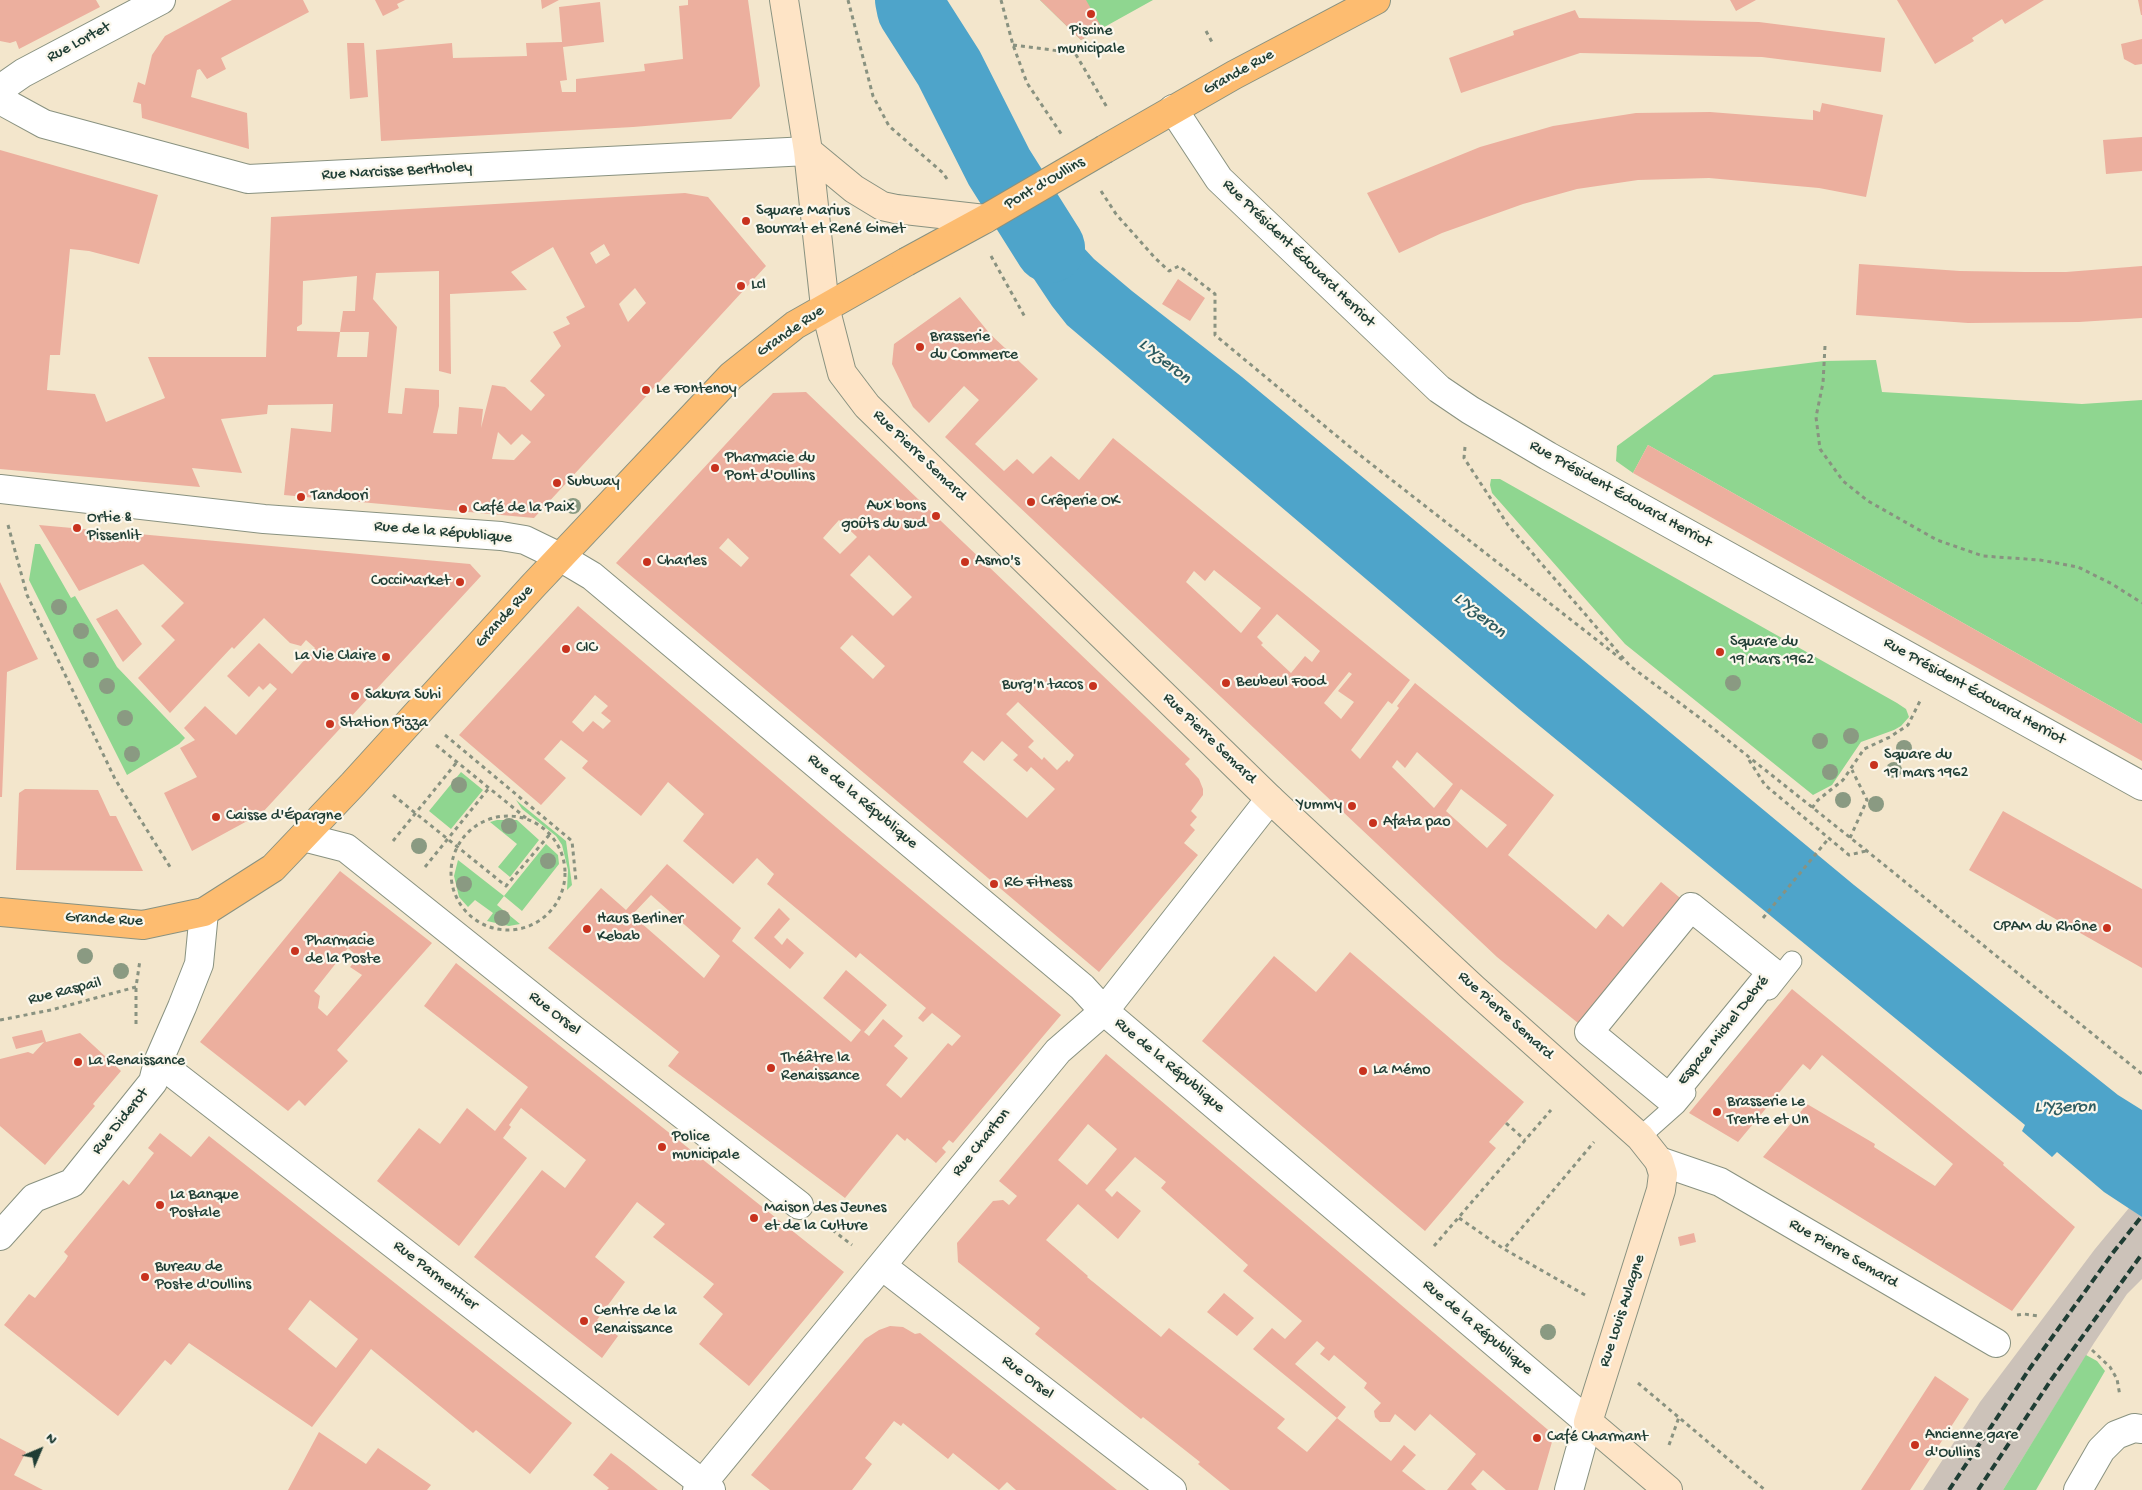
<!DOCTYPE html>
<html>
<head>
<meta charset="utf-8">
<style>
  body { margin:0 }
  #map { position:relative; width:2142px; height:1490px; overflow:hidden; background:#f3e6cc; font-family:"Gochi Hand",sans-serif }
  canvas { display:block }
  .north { position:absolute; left:15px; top:1425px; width:50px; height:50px; -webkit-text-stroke:4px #fbf7ec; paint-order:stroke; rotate:45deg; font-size:14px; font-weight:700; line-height:20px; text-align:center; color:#1f3d34 }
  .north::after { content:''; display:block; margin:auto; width:18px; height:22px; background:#1f3d34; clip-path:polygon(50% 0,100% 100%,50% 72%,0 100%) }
</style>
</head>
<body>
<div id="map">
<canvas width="2142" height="1490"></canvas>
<div class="north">N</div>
</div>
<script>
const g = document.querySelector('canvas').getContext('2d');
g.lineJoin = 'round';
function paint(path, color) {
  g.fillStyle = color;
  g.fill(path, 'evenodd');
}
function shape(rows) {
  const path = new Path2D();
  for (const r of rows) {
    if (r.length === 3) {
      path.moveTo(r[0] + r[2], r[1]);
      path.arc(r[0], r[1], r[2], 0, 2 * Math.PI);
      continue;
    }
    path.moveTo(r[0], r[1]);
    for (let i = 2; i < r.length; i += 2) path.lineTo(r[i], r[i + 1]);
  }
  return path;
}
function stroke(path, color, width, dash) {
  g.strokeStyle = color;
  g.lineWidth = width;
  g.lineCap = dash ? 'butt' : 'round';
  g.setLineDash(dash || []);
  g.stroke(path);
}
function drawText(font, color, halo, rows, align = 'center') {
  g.font = font + ' "Gochi Hand",sans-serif';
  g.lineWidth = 4.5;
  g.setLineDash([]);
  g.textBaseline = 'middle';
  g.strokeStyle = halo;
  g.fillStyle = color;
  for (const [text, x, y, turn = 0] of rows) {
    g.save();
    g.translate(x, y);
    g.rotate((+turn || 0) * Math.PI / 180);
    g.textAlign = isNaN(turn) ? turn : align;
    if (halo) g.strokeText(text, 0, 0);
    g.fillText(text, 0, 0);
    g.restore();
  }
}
paint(shape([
  [2129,1208,2142,1217,2142,1279,2127,1294,2094,1343,2003,1490,1923,1490,1980,1402,2095,1249]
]), '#ccc2b9');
paint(shape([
  [1040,0,1153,0,1081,40],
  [1876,360,1882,392,2082,404,2142,400,2142,724,1648,445,1633,473,1616,461,1617,446,1714,375,1824,361],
  [1491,479,1500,479,1897,703,1906,709,1909,717,1901,726,1894,730,1861,742,1832,785,1813,795,1625,644,1492,493,1490,485],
  [35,544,40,544,71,598,75,596,117,667,185,738,179,744,127,775,29,580],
  [461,772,483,790,451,829,429,811],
  [516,800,566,841,572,885,567,890,568,870,562,845,556,836,522,809],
  [497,820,517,820,539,840,510,877,498,867,517,844,490,822],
  [546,844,558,855,559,864,522,911,504,896,497,905,520,924,509,926,487,921,493,913,475,900,468,907,459,897,454,876,458,860,504,896],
  [2086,1355,2097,1361,2105,1371,2036,1490,2003,1490]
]), '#8fd690');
paint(shape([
  [1013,158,1070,233,1094,259,1132,291,1242,377,1854,885,2118,1095,2142,1110,2142,1217,2104,1192,2057,1152,2052,1157,2022,1131,2025,1125,1519,709,1067,325,1052,306,1030,273,983,176]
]), '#4ea4ca');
stroke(shape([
  [910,0,912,10,949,68,999,167,1050,248]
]), '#4ea4ca', 70);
paint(shape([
  [0,0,96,0,100,7,19,49,16,41,10,43,0,41],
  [232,0,303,0,309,12,221,58,226,69,207,79,200,69,197,70,191,97,247,113,249,149,142,118,141,104,133,102,138,82,145,85,152,55,165,36],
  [375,0,405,0,397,4,399,8,383,16],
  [541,0,559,0,542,9],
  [688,0,748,0,760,86,731,119,633,127,381,141,376,50,452,43,453,58,527,56,526,43,562,42,559,7,600,2,604,42,563,47,567,80,560,81,562,92,576,92,576,79,645,71,644,64,683,59,679,6,688,5],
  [1040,0,1086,0,1102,28,1081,40],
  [1730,0,1756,0,1736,11],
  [1897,0,2044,0,2005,24,2002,19,1972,38,1974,41,1935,64],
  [2138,0,2142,0,2142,15,2141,15],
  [1575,10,1579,18,1759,22,1885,38,1881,72,1762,57,1580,53,1461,93,1449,58,1514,35,1513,31],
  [2142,39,2142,64,2135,65,2124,59,2121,44],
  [347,43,364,43,368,97,350,99],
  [1822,103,1883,115,1866,197,1819,188,1709,178,1638,180,1577,189,1523,204,1442,233,1399,253,1367,193,1480,147,1553,126,1636,113,1710,112,1813,120,1813,110,1820,112],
  [2142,137,2142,171,2106,174,2103,140],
  [0,150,158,195,139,264,89,251,70,249,60,355,50,355,47,390,95,394,106,422,165,398,148,357,266,357,271,217,685,193,708,197,766,266,534,518,284,495,291,428,331,432,333,404,268,405,267,414,221,419,242,473,192,468,200,487,0,469],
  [604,244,610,255,596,264,590,253],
  [553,247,585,307,566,317,570,324,553,332,561,346,530,381,545,395,531,411,505,387,492,385,481,428,483,409,459,407,457,434,433,433,439,406,439,390,405,388,402,414,388,413,397,327,373,299,376,273,439,271,439,371,451,374,450,294,527,290,511,272],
  [357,276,355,311,343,311,340,332,297,331,297,327,302,324,303,281],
  [635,288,646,303,628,322,619,304],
  [340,332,369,332,367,357,337,357],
  [498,432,511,445,522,434,531,442,514,460,492,459],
  [1859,264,1960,271,2025,272,2066,272,2142,266,2142,318,2079,322,1968,323,1856,315],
  [1178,279,1205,298,1190,321,1162,304],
  [960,297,990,334,1038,379,975,444,1004,471,1017,459,1033,474,1051,456,1079,480,1113,438,1410,680,1392,704,1388,701,1351,750,1360,759,1399,708,1397,706,1415,683,1554,795,1508,855,1596,929,1608,914,1623,927,1661,882,1691,907,1589,1032,1497,957,945,437,979,400,964,386,929,423,913,407,892,364,894,344],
  [1214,570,1261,608,1241,633,1186,582,1194,571,1205,581],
  [1277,614,1320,651,1312,662,1305,656,1291,673,1261,645,1263,643,1257,637],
  [1349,672,1352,674,1338,691,1354,702,1341,719,1324,703],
  [1417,752,1453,784,1434,808,1392,767,1397,760,1405,768],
  [1461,789,1507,825,1487,848,1446,811],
  [806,392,1190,759,1185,764,1199,779,1203,789,1203,795,1191,811,1197,817,1190,825,1195,830,1184,843,1198,855,1099,972,616,563,773,393],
  [839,520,857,537,840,554,823,538],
  [728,538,749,558,741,567,719,548],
  [869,555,912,597,893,616,850,575],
  [852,635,885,666,873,679,840,648],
  [1018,702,1074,755,1069,762,1067,760,1057,770,1044,757,1042,760,1028,747,1034,741,1006,714],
  [1002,741,1018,755,1013,760,1027,772,1031,767,1055,789,1027,818,963,762,972,751,984,761],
  [1648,445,2142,724,2142,761,1633,473],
  [39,525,470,564,481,576,262,813,192,851,164,793,197,777,180,748,195,740,184,728,205,706,236,735,277,689,270,683,263,690,259,686,249,697,227,676,259,643,292,674,315,648,306,640,301,646,290,643,264,618,234,649,232,647,170,713,138,678,175,640,161,626,184,603,143,564,79,591],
  [0,582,38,659,7,672,2,797,0,797],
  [578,606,843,833,1061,1015,953,1143,949,1140,942,1148,946,1152,936,1163,907,1138,905,1141,897,1134,845,1198,668,1066,679,1052,548,948,601,888,626,910,667,864,741,928,732,941,851,1042,861,1030,823,998,846,970,887,1005,864,1032,869,1036,883,1019,903,1036,894,1046,908,1058,886,1085,901,1098,948,1043,952,1046,961,1036,932,1013,923,1022,918,1018,926,1008,860,953,856,958,767,884,774,874,757,858,733,884,683,841,704,814,668,782,641,816,582,768,588,761,561,740,544,759,566,778,541,805,459,735],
  [595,695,608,706,601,713,611,721,603,729,593,721,583,732,572,722],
  [651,895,720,956,704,978,632,915],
  [117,609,142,644,123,662,96,619],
  [25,789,98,790,110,816,116,816,143,871,16,870,19,793],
  [2003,811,2142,889,2142,968,1969,870],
  [340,871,432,943,337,1050,348,1061,305,1106,299,1100,288,1111,200,1042],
  [348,948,358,957,350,967,362,975,327,1016,318,1008,320,996,314,991],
  [779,908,790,919,774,937,782,945,787,938,804,953,790,969,754,938],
  [1350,952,1524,1102,1489,1142,1496,1148,1425,1231,1202,1041,1274,956,1316,992],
  [456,963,844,1272,749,1386,699,1344,723,1314,703,1297,714,1284,653,1237,665,1224,637,1202,595,1257,625,1282,597,1320,618,1336,602,1358,474,1257,542,1170,565,1188,586,1160,521,1108,509,1125,511,1127,503,1138,527,1158,459,1246,377,1181,419,1128,440,1144,467,1108,495,1131,528,1087,424,1006],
  [1792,989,2004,1163,2003,1165,2075,1227,2012,1311,1763,1157,1807,1104,1875,1144,1874,1147,1935,1186,1953,1164,1822,1055,1810,1070,1803,1064,1738,1142,1689,1113],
  [42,1030,46,1042,80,1033,121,1071,93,1104,95,1106,45,1165,0,1126,0,1059,28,1052,33,1054,44,1042,16,1049,12,1037],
  [1106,1054,1554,1435,1538,1490,1506,1490,1483,1470,1471,1484,1477,1490,1447,1490,1476,1454,1430,1414,1415,1431,1395,1414,1390,1422,1380,1422,1375,1417,1374,1411,1381,1403,1364,1388,1367,1383,1334,1355,1329,1361,1320,1354,1325,1348,1317,1341,1295,1364,1346,1407,1337,1418,1253,1349,1272,1328,1285,1339,1302,1321,1243,1271,1248,1265,1161,1188,1166,1182,1135,1157,1105,1190,1112,1197,1117,1191,1141,1211,1118,1239,1078,1204,1046,1240,1088,1276,1087,1277,1161,1337,1169,1328,1285,1419,1277,1428,1307,1452,1337,1418,1391,1461,1404,1445,1416,1455,1402,1471,1426,1490,1230,1490,1198,1464,1200,1462,1143,1417,1141,1419,1035,1334,1040,1328,958,1262,957,1243,993,1201,1003,1200,1009,1205,1017,1196,999,1181],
  [1088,1124,1117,1149,1087,1185,1058,1160],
  [160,1133,191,1157,209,1136,572,1423,530,1474,476,1430,473,1433,371,1349,312,1427,189,1343,171,1365,165,1360,118,1416,4,1325,29,1294,35,1298,65,1261,68,1256,64,1252,123,1180,129,1185,154,1153,148,1148],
  [310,1300,358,1339,336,1368,288,1329],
  [1694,1233,1696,1242,1680,1246,1678,1237],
  [1224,1293,1254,1318,1237,1336,1207,1312],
  [890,1326,903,1327,915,1334,920,1333,1117,1490,1016,1490,1007,1482,999,1490,953,1453,948,1459,903,1423,901,1426,894,1421,865,1458,872,1464,852,1490,770,1490,751,1475,865,1339,879,1330],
  [1935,1376,1969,1399,1910,1490,1861,1490],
  [319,1432,366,1464,378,1448,431,1485,427,1490,288,1490],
  [0,1438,26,1452,14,1475,43,1490,0,1490],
  [611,1453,627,1465,658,1490,607,1490,609,1488,593,1475]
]), '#ecaf9e');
const service = shape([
  [1769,990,1792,961],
  [1640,1137,1676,1105,1686,1093]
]);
const pedestrian = shape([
  [303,837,346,848,570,1027,799,1205],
  [1691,907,1772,972,1669,1098,1589,1032,1691,907]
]);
const minor = shape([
  [0,89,23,73,161,0],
  [0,100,44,124,248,179,808,151],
  [1173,109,1219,179,1439,389,1470,410,1548,456,2142,786],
  [0,489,264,519,501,536,525,540,560,557,592,576,1082,987,1104,1011,1588,1422],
  [158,1062,711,1490],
  [1659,1161,1720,1182,1996,1343],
  [0,1236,34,1198,72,1183,153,1082,158,1062,182,1007,199,964,204,912],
  [882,1266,1172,1490],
  [697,1490,1058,1051,1104,1011,1270,799],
  [2078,1490,2101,1450,2116,1435,2134,1428,2142,1429]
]);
const tertiary = shape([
  [1569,1490,1588,1422]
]);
const secondary = shape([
  [784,0,808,151,825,307,842,373,867,406,1270,799,1473,988,1640,1137,1659,1161,1663,1174,1661,1190,1588,1422,1668,1490],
  [808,151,854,189,882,206,896,209]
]);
const primary = shape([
  [1105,149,1234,75,1376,0],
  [0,912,143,925,204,912,273,868,353,784,532,587,731,376,795,325,906,262]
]);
stroke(service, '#899280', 21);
stroke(pedestrian, '#899280', 30);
stroke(minor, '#899280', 30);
stroke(tertiary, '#899280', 30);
stroke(secondary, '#899280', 30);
stroke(primary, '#899280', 30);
stroke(shape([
  [848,0,873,96,889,126,943,173,947,179],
  [1001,0,1013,45,1027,83,1062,135],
  [1206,31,1213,44],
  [1013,45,1075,53,1108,109],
  [1101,191,1116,214,1155,258,1169,271,1179,266,1215,294,1215,335,1356,452,1625,662],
  [991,256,1025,317],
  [1825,346,1823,383,1816,417,1820,449,1843,481,1868,501,1937,540,1983,556,2040,560,2078,567,2112,584,2142,603],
  [1465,447,1464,458,1508,525,1630,666,1700,718,1867,851,2142,1074],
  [8,525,27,595,115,779,172,870],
  [445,735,572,841,576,881],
  [436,745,526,818],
  [1749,760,1765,785,1849,855,1866,851],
  [393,795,506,886,550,834],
  [1812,808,1818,800,1843,780,1864,749,1890,737,1908,725,1920,701],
  [508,873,57],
  [1850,838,1867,800,1852,770],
  [393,841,457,762],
  [425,867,489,788],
  [1763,918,1829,838],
  [0,1020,51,1010,136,987,140,960],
  [136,1024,136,987],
  [1506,1123,1525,1140],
  [1459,1218,1504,1249],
  [826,1225,852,1245],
  [1434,1246,1551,1110],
  [1585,1295,1504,1249,1594,1142],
  [2017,1315,2024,1314,2039,1316],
  [2092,1350,2110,1367,2117,1379,2120,1396],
  [1638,1383,1765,1490],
  [1669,1445,1679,1417]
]), '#899280', 3, [4, 4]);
stroke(service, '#fff', 19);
stroke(pedestrian, '#fff', 28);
stroke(minor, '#fff', 28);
stroke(tertiary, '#fff', 28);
stroke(secondary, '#fee4c6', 28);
stroke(primary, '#fdbc70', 28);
stroke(shape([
  [1949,1490,2030,1368,2112,1254,2142,1216],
  [1978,1490,2051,1380,2142,1254]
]), '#1f3d34', 4, [8, 4]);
const secondaryBridge = shape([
  [896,209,985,219]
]);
const primaryBridge = shape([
  [906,262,985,219,1105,149]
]);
stroke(secondaryBridge, '#899280', 30, []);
stroke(primaryBridge, '#899280', 30, []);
stroke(secondaryBridge, '#fee4c6', 28);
stroke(primaryBridge, '#fdbc70', 28);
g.fillStyle = '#8a9a82';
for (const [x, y] of [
  [573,506],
  [59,607],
  [81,631],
  [91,660],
  [1733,683],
  [107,686],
  [125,718],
  [1851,736],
  [1820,741],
  [1904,748],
  [132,754],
  [1894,770],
  [1830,772],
  [459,785],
  [1843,800],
  [1876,804],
  [509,826],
  [419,846],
  [548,861],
  [464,884],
  [502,918],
  [85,956],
  [121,971],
  [1548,1332]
]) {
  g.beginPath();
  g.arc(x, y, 8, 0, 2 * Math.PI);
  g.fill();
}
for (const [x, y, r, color] of [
  [1091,14,5,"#c8321e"],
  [746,221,5,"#c8321e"],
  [741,286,5,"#c8321e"],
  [920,347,5,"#c8321e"],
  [646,390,5,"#c8321e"],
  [715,468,5,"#c8321e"],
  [557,483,5,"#c8321e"],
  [301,497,5,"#c8321e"],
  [1031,502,5,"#c8321e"],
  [463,509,5,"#c8321e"],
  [936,516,5,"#c8321e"],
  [77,528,5,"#c8321e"],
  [647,562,5,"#c8321e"],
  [965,562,5,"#c8321e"],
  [460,582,5,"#c8321e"],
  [566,649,5,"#c8321e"],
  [1720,652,5,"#c8321e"],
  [386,657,5,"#c8321e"],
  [1226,683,5,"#c8321e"],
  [1093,686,5,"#c8321e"],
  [355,696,5,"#c8321e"],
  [330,724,5,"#c8321e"],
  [1874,765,5,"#c8321e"],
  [1352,806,5,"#c8321e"],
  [216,817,5,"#c8321e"],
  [1373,823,5,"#c8321e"],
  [994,884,5,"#c8321e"],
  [2107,928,5,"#c8321e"],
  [587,929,5,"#c8321e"],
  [295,951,5,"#c8321e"],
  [78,1062,5,"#c8321e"],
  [771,1068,5,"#c8321e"],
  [1363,1071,5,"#c8321e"],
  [1717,1112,5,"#c8321e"],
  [662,1147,5,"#c8321e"],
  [160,1205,5,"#c8321e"],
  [754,1218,5,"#c8321e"],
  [145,1277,5,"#c8321e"],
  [584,1321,5,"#c8321e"],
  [1537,1438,5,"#c8321e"],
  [1915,1445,5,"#c8321e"]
]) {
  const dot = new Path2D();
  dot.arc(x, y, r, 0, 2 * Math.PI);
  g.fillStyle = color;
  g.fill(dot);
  stroke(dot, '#fbf7ec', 2);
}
drawText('16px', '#1f3d34', '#fbf7ec', [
  ["Piscine",1091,32,"center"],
  ["municipale",1091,50,"center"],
  ["Square Marius",756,212],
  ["Bourrat et René Gimet",756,230],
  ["Lcl",751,286],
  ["Brasserie",930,338],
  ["du Commerce",930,356],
  ["Le Fontenoy",656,390],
  ["Pharmacie du",725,459],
  ["Pont d'Oullins",725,477],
  ["Subway",567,483],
  ["Tandoori",311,497],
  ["Crêperie OK",1041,502],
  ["Aux bons",926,507,"right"],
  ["goûts du sud",926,525,"right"],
  ["Café de la Paix",473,509],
  ["Ortie &",87,519],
  ["Pissenlit",87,537],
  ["Charles",657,562],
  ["Asmo's",975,562],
  ["CocciMarket",450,582,"right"],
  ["Square du",1730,643],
  ["19 Mars 1962",1730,661],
  ["CIC",576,649],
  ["La Vie Claire",376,657,"right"],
  ["Beubeul Food",1236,683],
  ["Burg'n tacos",1083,686,"right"],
  ["Sakura Suhi",365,696],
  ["Station Pizza",340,724],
  ["Square du",1884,756],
  ["19 mars 1962",1884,774],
  ["Yummy",1342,806,"right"],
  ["Caisse d'Épargne",226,817],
  ["Afata pao",1383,823],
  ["RG Fitness",1004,884],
  ["Haus Berliner",597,920],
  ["Kebab",597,938],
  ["CPAM du Rhône",2097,928,"right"],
  ["Pharmacie",305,942],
  ["de la Poste",305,960],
  ["Théâtre la",781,1059],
  ["Renaissance",781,1077],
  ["La Renaissance",88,1062],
  ["La Mémo",1373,1071],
  ["Brasserie Le",1727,1103],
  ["Trente et Un",1727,1121],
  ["Police",672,1138],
  ["municipale",672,1156],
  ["La Banque",170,1196],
  ["Postale",170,1214],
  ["Maison des Jeunes",764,1209],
  ["et de la Culture",764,1227],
  ["Bureau de",155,1268],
  ["Poste d'Oullins",155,1286],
  ["Centre de la",594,1312],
  ["Renaissance",594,1330],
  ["Ancienne gare",1925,1436],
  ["d'Oullins",1925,1454],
  ["Café Charmant",1547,1438]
], 'left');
drawText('16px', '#1f3d34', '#fbf7ec', [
  ["Rue Lortet",79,43,-28],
  ["Grande Rue",1239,73,-29],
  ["Rue Narcisse Bertholey",397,172,-3],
  ["Pont d'Oullins",1045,184,-30],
  ["Rue Président Édouard Herriot",1298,254,44],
  ["Grande Rue",791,332,-35],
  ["Rue Pierre Semard",919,456,44],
  ["Rue Président Édouard Herriot",1620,495,29],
  ["Rue de la République",443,533,5],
  ["Grande Rue",505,617,-48],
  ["Rue Président Édouard Herriot",1974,692,29],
  ["Rue Pierre Semard",1209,739,44],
  ["Rue de la République",862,802,40],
  ["Grande Rue",104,920,3],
  ["Rue Raspail",65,992,-14],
  ["Rue Orsel",554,1014,38],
  ["Rue Pierre Semard",1505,1016,42],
  ["Espace Michel Debré",1724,1031,-51],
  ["Rue de la République",1169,1066,40],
  ["Rue Diderot",121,1122,-51],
  ["Rue Charton",982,1143,-51],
  ["Rue Pierre Semard",1843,1254,30],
  ["Rue Parmentier",435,1276,38],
  ["Rue Louis Aulagne",1623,1311,-72],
  ["Rue de la République",1477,1328,40],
  ["Rue Orsel",1027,1378,38]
]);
drawText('italic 18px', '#2d5c61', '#fbf7ec', [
  ["L'Yzeron",1164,362,39],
  ["L'Yzeron",1479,616,39],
  ["L'Yzeron",2065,1108]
]);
</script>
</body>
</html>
